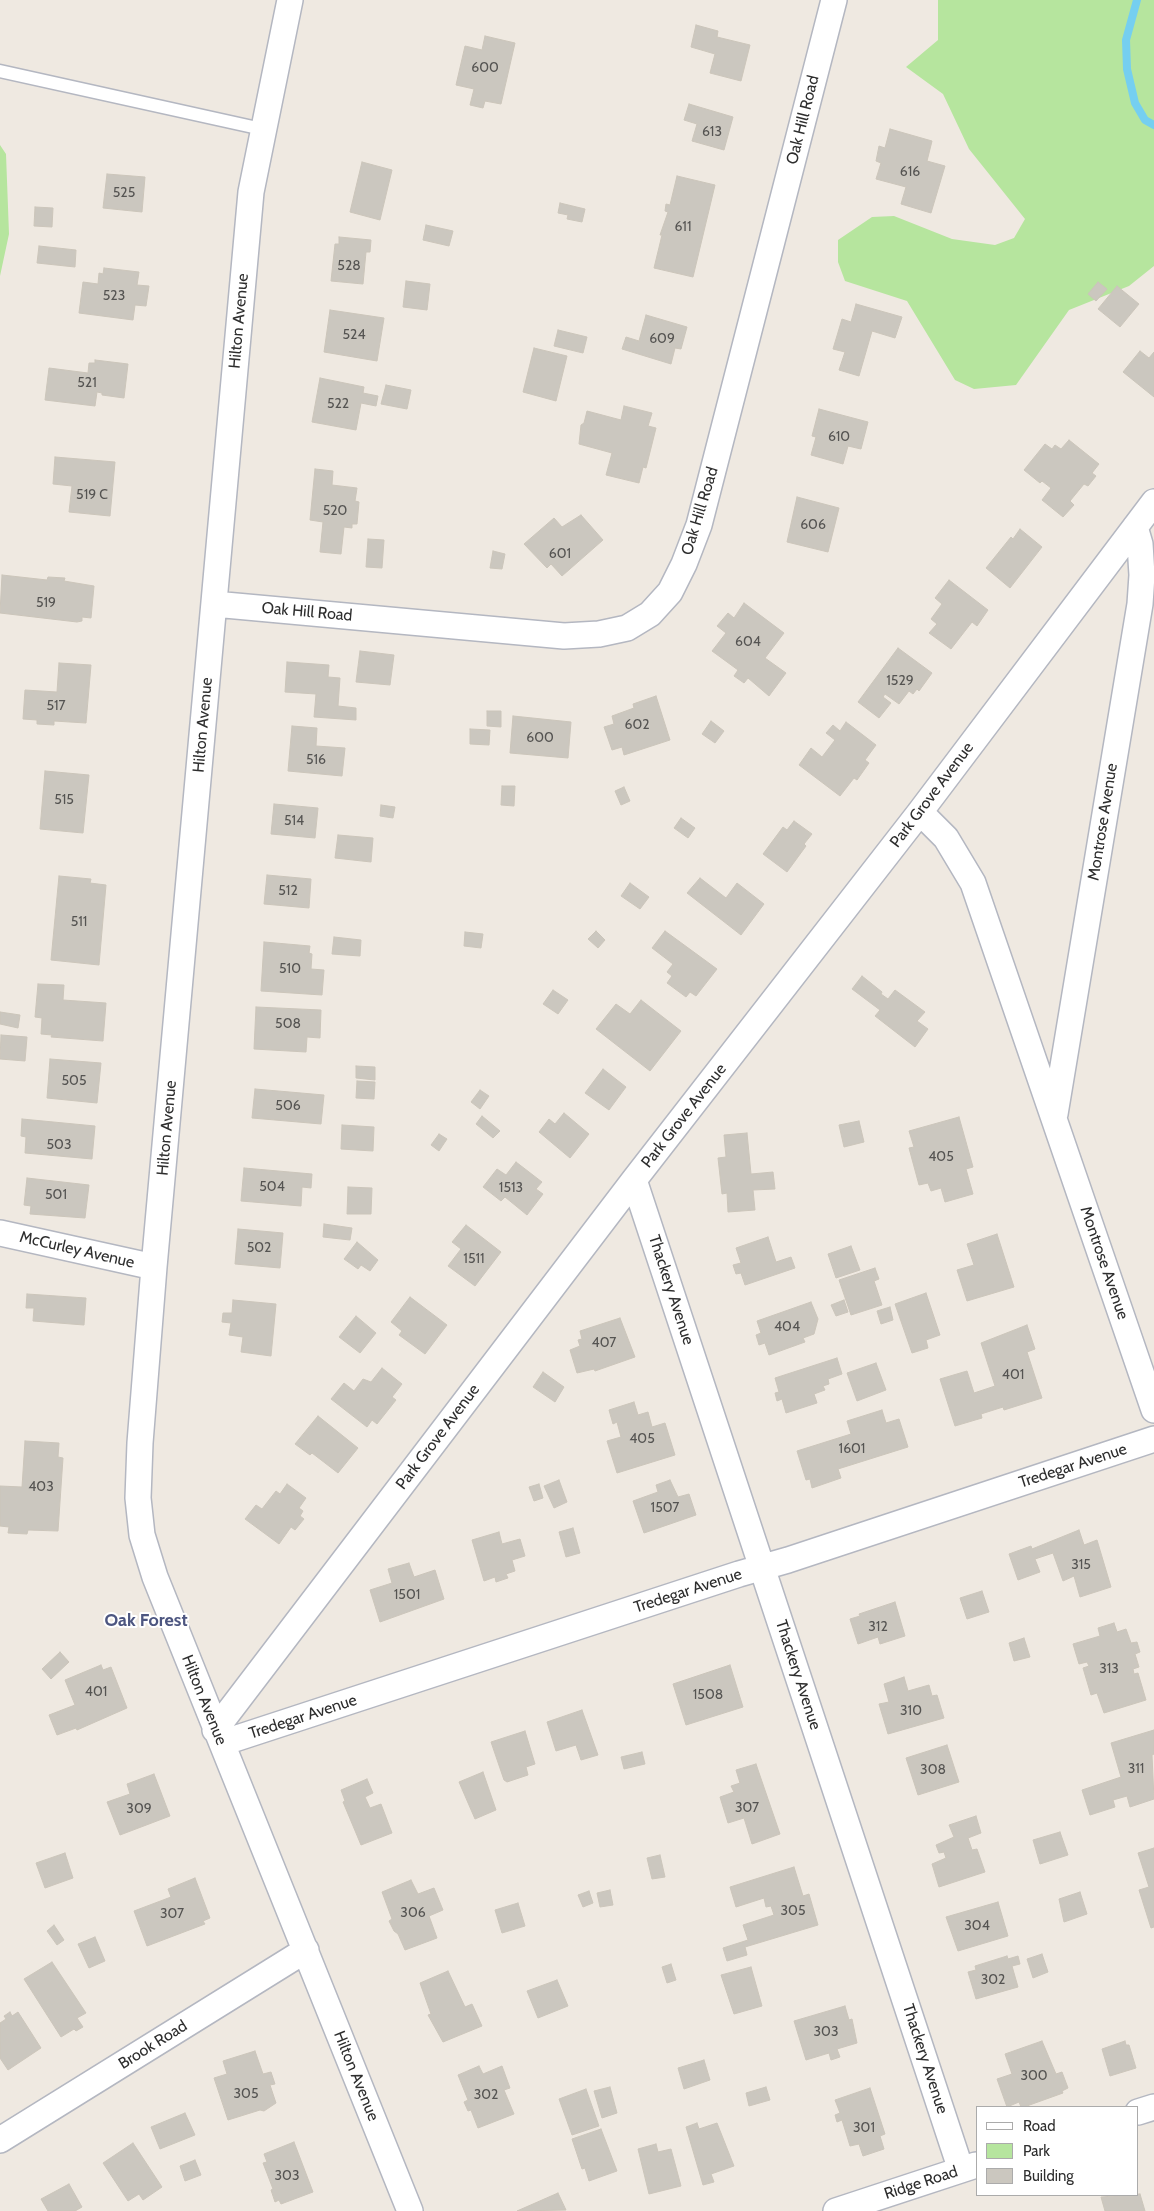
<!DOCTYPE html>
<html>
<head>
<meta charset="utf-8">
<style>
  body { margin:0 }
  #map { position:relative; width:1154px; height:2211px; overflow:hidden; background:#efe9e1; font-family:Cabin,sans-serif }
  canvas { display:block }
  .legend { position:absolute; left:976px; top:2106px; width:162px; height:90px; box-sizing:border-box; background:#fff; border:1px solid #ababab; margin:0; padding:6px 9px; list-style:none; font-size:15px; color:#2e2e2e }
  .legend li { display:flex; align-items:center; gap:10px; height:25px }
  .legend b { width:25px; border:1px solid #ababab }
</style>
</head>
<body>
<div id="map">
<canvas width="1154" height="2211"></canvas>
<ul class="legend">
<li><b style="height:6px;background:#fff"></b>Road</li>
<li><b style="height:14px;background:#b6e59e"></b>Park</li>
<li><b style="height:14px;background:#cbc7bf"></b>Building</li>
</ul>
</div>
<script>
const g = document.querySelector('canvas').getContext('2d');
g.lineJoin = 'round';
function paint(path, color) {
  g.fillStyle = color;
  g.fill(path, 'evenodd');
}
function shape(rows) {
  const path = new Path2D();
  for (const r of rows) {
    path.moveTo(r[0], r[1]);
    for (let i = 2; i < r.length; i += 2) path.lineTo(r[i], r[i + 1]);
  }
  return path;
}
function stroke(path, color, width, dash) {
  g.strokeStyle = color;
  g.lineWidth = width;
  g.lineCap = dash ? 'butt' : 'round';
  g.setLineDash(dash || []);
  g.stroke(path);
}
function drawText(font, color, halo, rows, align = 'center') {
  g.font = font + ' Cabin,sans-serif';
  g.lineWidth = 4;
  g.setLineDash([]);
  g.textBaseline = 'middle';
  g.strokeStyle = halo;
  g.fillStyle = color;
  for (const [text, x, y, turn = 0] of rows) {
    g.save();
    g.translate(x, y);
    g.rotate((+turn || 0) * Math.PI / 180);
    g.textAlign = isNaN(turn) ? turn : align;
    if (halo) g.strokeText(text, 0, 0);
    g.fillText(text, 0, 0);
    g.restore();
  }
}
paint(shape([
  [938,0,1154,0,1154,266,1129,286,1069,310,1016,385,974,389,955,380,907,301,845,281,838,262,838,240,872,217,894,216,952,239,995,245,1014,238,1025,219,969,149,943,94,906,67,938,40],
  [0,145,6,154,9,234,0,276]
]), '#b6e59e');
stroke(shape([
  [1137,0,1126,40,1127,69,1135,103,1145,120,1154,125]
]), '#75cff0', 8);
const building = shape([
  [696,25,718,31,717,37,750,45,741,81,710,73,715,54,691,47,696,25],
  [485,36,515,43,501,104,485,101,483,108,470,105,474,89,456,85,465,46,482,50,485,36],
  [689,104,733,117,724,150,692,141,697,124,684,120,689,104],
  [890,129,932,141,927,161,945,166,931,213,901,204,906,187,876,179,881,163,876,161,879,146,885,148,890,129],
  [362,162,392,170,380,220,350,212,362,162],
  [107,174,145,177,142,212,103,208,107,174],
  [677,176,715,185,693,277,654,268,662,235,660,235,668,212,665,211,666,204,670,205,677,176],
  [560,203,585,209,582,222,567,219,568,215,558,213,560,203],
  [35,207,53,208,52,227,34,226,35,207],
  [426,225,453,231,449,246,423,240,426,225],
  [339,237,371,240,370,252,366,252,363,284,331,281,335,244,339,244,339,237],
  [39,246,76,250,75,267,37,263,39,246],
  [104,268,139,272,137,285,149,286,146,306,135,305,133,320,79,313,83,282,98,284,99,273,103,274,104,268],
  [406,281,430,284,427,310,403,307,406,281],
  [1098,282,1107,289,1096,301,1088,294,1098,282],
  [1117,286,1139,304,1120,327,1098,309,1117,286],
  [856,304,902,317,895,338,872,331,859,376,839,370,845,352,833,349,842,319,851,322,856,304],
  [330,310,384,318,377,361,324,352,330,310],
  [646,315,687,327,681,349,675,348,671,364,622,349,626,337,639,341,646,315],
  [558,330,587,337,583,353,554,346,558,330],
  [534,348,567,356,556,401,523,392,534,348],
  [1140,351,1149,358,1154,352,1154,397,1123,372,1140,351],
  [95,360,128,364,124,398,102,395,102,393,97,392,95,406,45,400,49,368,88,373,89,363,95,363,95,360],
  [320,378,364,387,363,393,378,396,376,406,361,403,356,430,312,422,320,378],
  [386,385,411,390,407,409,381,404,386,385],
  [624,406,652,413,648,426,656,428,646,468,643,467,639,483,606,475,612,453,579,444,581,425,584,423,587,411,621,420,624,406],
  [819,409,868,422,861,449,848,446,843,464,811,455,816,437,812,436,819,409],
  [1069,440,1099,464,1092,473,1096,476,1088,486,1084,484,1070,501,1074,505,1063,517,1042,500,1051,488,1042,481,1040,483,1024,470,1045,444,1052,449,1055,445,1061,449,1069,440],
  [55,457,115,462,110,516,69,512,72,486,53,484,55,457],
  [315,469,333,471,332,485,357,488,355,501,359,502,357,524,352,524,352,528,344,527,341,554,320,552,323,522,310,520,315,469],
  [797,497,839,508,828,552,787,542,797,497],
  [581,515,603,540,562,576,551,564,547,568,524,544,554,518,562,527,581,515],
  [1020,529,1042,547,1010,588,986,568,1011,537,1013,539,1020,529],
  [368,539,384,540,382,568,366,567,368,539],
  [493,551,505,554,502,569,490,568,493,551],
  [2,575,47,580,48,577,65,578,64,581,94,586,91,618,82,617,82,621,77,622,0,613,2,575],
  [949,580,988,610,977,626,972,622,951,649,929,633,937,624,931,619,942,604,935,598,949,580],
  [744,603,784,633,765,658,786,673,769,696,748,678,744,683,734,676,738,670,712,651,726,633,717,626,728,613,734,618,744,603],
  [898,648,932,673,919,691,917,689,913,694,909,691,899,704,885,694,883,697,891,703,879,718,858,702,898,648],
  [360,651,394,655,390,685,356,682,360,651],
  [287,662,329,665,328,677,340,678,338,706,356,708,356,720,314,717,316,694,285,692,287,662],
  [59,663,91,665,86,723,54,721,54,725,37,724,37,720,23,719,25,690,57,692,59,663],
  [656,696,670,740,624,755,622,747,612,750,604,727,614,724,612,716,634,708,633,704,656,696],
  [487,711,501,711,501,727,487,726,487,711],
  [513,716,571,722,568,758,510,753,513,716],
  [711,721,724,731,715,743,702,734,711,721],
  [846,722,876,745,865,760,869,763,857,780,854,778,840,796,799,765,811,748,822,757,835,740,826,733,833,725,840,731,846,722],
  [292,726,317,728,316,746,345,748,342,776,288,771,292,726],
  [470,729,490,730,489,745,470,744,470,729],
  [45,771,89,775,83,833,40,829,45,771],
  [502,786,515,786,514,806,501,805,502,786],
  [624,787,630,801,621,805,615,791,624,787],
  [274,804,318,808,315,838,271,834,274,804],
  [381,805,395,807,393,818,380,816,381,805],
  [681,818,695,828,688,838,674,828,681,818],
  [794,821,812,834,804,844,806,846,787,872,763,854,783,827,787,830,794,821],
  [338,835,373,838,371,862,335,858,338,835],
  [267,875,311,879,309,908,264,904,267,875],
  [59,876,91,879,90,883,106,885,99,965,51,960,59,876],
  [700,878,726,898,737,883,764,904,741,935,687,893,700,878],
  [630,883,649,897,640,909,621,896,630,883],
  [596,931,605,940,598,948,588,939,596,931],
  [665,931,717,969,696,996,690,992,686,997,667,983,672,976,667,972,673,964,652,948,665,931],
  [465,932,483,934,481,948,464,946,465,932],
  [334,937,361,940,360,956,332,954,334,937],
  [264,942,310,946,309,953,312,954,311,969,324,970,322,995,261,991,264,942],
  [862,976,882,992,881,994,888,999,895,990,925,1012,917,1021,928,1029,915,1047,875,1016,880,1010,852,989,862,976],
  [38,984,64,985,63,1000,106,1003,103,1041,51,1037,52,1035,41,1034,42,1018,35,1017,38,984],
  [553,990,568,1000,558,1014,543,1004,553,990],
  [641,1000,681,1031,650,1071,596,1029,616,1004,630,1014,641,1000],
  [256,1007,321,1010,320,1038,307,1037,306,1052,254,1049,256,1007],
  [0,1012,20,1015,18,1028,0,1024,0,1012],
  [1,1035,27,1037,25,1061,0,1059,1,1035],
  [50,1059,101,1063,97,1103,47,1098,50,1059],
  [356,1066,375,1067,375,1080,356,1078,356,1066],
  [603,1069,626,1087,609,1110,585,1093,603,1069],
  [357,1081,375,1082,374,1099,356,1098,357,1081],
  [255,1089,324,1095,321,1124,252,1118,255,1089],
  [480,1090,489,1096,480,1109,471,1102,480,1090],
  [564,1113,589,1134,570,1158,539,1132,549,1119,555,1124,564,1113],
  [482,1116,500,1131,493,1138,476,1124,482,1116],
  [959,1117,973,1167,966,1169,973,1194,945,1202,941,1188,931,1191,928,1183,919,1185,909,1148,914,1147,909,1131,959,1117],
  [22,1119,95,1126,92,1159,25,1153,26,1137,21,1136,22,1119],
  [859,1121,864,1142,844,1147,839,1125,859,1121],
  [342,1125,374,1127,373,1151,341,1149,342,1125],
  [747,1133,751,1174,773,1172,775,1189,753,1190,755,1210,728,1212,727,1193,722,1194,718,1158,726,1157,724,1135,747,1133],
  [439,1134,447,1139,439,1151,431,1145,439,1134],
  [516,1162,542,1182,536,1189,543,1194,527,1215,505,1197,501,1201,483,1187,497,1169,506,1175,516,1162],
  [244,1168,312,1174,311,1188,302,1187,301,1206,241,1201,244,1168],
  [27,1178,89,1185,85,1218,30,1214,31,1206,24,1205,27,1178],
  [348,1187,372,1188,371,1214,347,1214,348,1187],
  [324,1224,352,1228,350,1240,323,1237,324,1224],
  [466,1225,501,1252,475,1286,448,1266,461,1249,452,1242,466,1225],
  [238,1229,283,1233,280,1268,235,1264,238,1229],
  [997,1234,1014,1287,967,1301,957,1270,974,1265,967,1244,997,1234],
  [768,1237,776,1262,791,1257,795,1268,745,1285,741,1273,736,1274,733,1265,741,1263,736,1248,768,1237],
  [357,1242,378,1260,370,1271,361,1265,358,1269,344,1259,357,1242],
  [851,1246,860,1270,836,1278,828,1254,851,1246],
  [875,1268,879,1279,874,1281,882,1305,851,1315,839,1280,875,1268],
  [926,1293,940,1335,926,1340,928,1348,912,1353,895,1304,926,1293],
  [27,1294,86,1298,84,1325,33,1321,34,1308,26,1308,27,1294],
  [410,1297,447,1325,425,1354,399,1335,402,1331,391,1322,410,1297],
  [233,1300,276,1304,271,1356,241,1352,243,1337,229,1335,231,1323,222,1322,223,1313,232,1313,233,1300],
  [844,1300,848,1312,836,1316,831,1305,844,1300],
  [811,1302,818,1319,814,1334,803,1338,805,1342,769,1355,765,1343,759,1345,756,1335,761,1333,757,1321,811,1302],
  [890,1307,893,1320,881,1324,877,1311,890,1307],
  [356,1316,376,1333,360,1353,339,1337,356,1316],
  [620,1318,635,1357,595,1371,594,1369,577,1373,570,1350,580,1346,578,1340,582,1339,580,1331,620,1318],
  [1027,1325,1035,1349,1027,1352,1042,1398,1004,1410,1003,1407,981,1414,982,1418,955,1426,940,1379,967,1371,974,1393,995,1386,981,1343,1027,1325],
  [837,1358,842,1374,828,1379,829,1384,823,1386,825,1390,814,1394,817,1403,786,1413,782,1399,777,1401,775,1393,779,1392,775,1378,837,1358],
  [876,1363,886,1390,857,1401,847,1373,876,1363],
  [382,1368,402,1384,392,1397,396,1400,377,1424,372,1420,367,1427,331,1399,344,1383,354,1391,363,1379,371,1382,382,1368],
  [543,1372,564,1387,555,1402,533,1387,543,1372],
  [634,1402,638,1415,648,1412,652,1427,665,1423,675,1455,617,1473,607,1441,621,1437,617,1422,613,1424,609,1410,634,1402],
  [882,1410,886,1423,899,1419,908,1447,838,1469,841,1478,812,1488,810,1479,806,1480,797,1451,851,1434,847,1421,882,1410],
  [318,1416,358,1448,338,1473,312,1453,310,1455,295,1444,318,1416],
  [25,1441,59,1443,58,1457,63,1458,58,1531,28,1530,27,1534,8,1533,9,1527,0,1526,0,1486,22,1487,25,1441],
  [559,1480,567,1502,554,1508,544,1486,559,1480],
  [670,1480,678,1497,689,1494,696,1515,644,1533,633,1501,658,1492,656,1485,670,1480],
  [287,1484,306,1498,299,1508,303,1511,300,1516,304,1519,295,1530,291,1527,279,1544,245,1519,256,1505,262,1509,276,1491,280,1494,287,1484],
  [539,1484,543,1498,534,1501,529,1487,539,1484],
  [573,1528,580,1553,566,1557,559,1532,573,1528],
  [1079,1530,1084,1545,1097,1540,1111,1587,1080,1597,1074,1576,1063,1581,1053,1553,1035,1559,1040,1572,1018,1580,1009,1554,1031,1546,1032,1549,1079,1530],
  [499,1532,502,1544,520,1539,525,1556,512,1560,515,1571,506,1574,508,1578,496,1582,495,1577,484,1581,472,1540,499,1532],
  [409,1563,414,1577,435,1570,444,1599,380,1622,370,1590,392,1583,388,1569,409,1563],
  [982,1591,989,1612,967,1619,960,1598,982,1591],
  [895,1602,905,1636,880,1644,878,1637,858,1644,850,1619,860,1616,859,1614,895,1602],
  [1114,1623,1117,1632,1126,1629,1131,1643,1137,1642,1140,1652,1135,1654,1139,1667,1133,1669,1134,1674,1138,1673,1146,1700,1104,1713,1097,1693,1091,1695,1083,1668,1089,1666,1087,1662,1079,1664,1073,1644,1100,1636,1098,1628,1114,1623],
  [1024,1638,1030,1657,1014,1661,1009,1643,1024,1638],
  [60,1652,69,1662,51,1679,42,1669,60,1652],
  [101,1665,103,1670,111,1667,127,1708,77,1730,76,1728,57,1735,49,1715,75,1705,65,1680,101,1665],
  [730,1665,743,1707,686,1725,673,1684,730,1665],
  [904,1677,908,1691,929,1685,932,1696,937,1695,944,1718,888,1734,879,1704,889,1702,884,1684,904,1677],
  [582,1710,598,1755,581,1760,576,1745,556,1751,547,1722,582,1710],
  [1154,1730,1154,1754,1152,1755,1154,1799,1130,1807,1127,1796,1113,1800,1115,1807,1090,1815,1082,1790,1121,1777,1111,1743,1154,1730],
  [525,1731,535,1764,526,1767,528,1775,507,1782,504,1780,491,1742,525,1731],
  [947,1745,959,1782,918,1795,906,1758,947,1745],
  [642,1752,645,1764,624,1769,621,1757,642,1752],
  [756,1764,780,1834,752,1844,744,1818,728,1823,720,1797,734,1792,731,1786,740,1783,736,1770,756,1764],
  [483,1772,496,1810,475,1819,459,1782,483,1772],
  [154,1774,170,1816,120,1835,107,1802,130,1794,127,1784,154,1774],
  [367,1779,373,1793,365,1797,370,1808,381,1804,392,1833,361,1845,343,1802,345,1801,341,1790,367,1779],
  [976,1816,981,1833,968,1838,972,1850,977,1849,985,1872,939,1887,932,1864,946,1858,944,1852,939,1853,936,1845,954,1837,949,1825,976,1816],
  [1060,1832,1068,1855,1040,1864,1033,1840,1060,1832],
  [1154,1848,1154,1927,1151,1928,1139,1890,1149,1887,1138,1853,1154,1848],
  [65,1853,73,1878,45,1888,36,1863,65,1853],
  [660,1855,665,1877,652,1879,647,1858,660,1855],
  [794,1867,803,1896,809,1894,818,1925,745,1947,747,1955,727,1961,723,1948,748,1940,743,1925,774,1915,771,1906,766,1907,764,1898,736,1907,730,1887,794,1867],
  [195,1878,210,1918,203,1921,205,1924,147,1946,134,1911,171,1897,168,1889,195,1878],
  [411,1880,418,1894,434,1888,443,1910,429,1916,437,1938,405,1950,398,1934,394,1931,389,1921,392,1919,382,1892,411,1880],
  [610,1890,613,1905,600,1907,597,1893,610,1890],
  [589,1891,593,1903,583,1907,578,1895,589,1891],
  [1080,1892,1087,1914,1064,1922,1059,1899,1080,1892],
  [998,1902,1008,1936,958,1951,946,1917,998,1902],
  [518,1903,525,1926,502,1933,495,1910,518,1903],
  [54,1925,64,1940,57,1945,47,1931,54,1925],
  [95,1937,105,1961,89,1968,78,1944,95,1937],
  [1042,1954,1048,1972,1033,1978,1027,1959,1042,1954],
  [1007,1956,1008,1959,1018,1956,1020,1964,1012,1966,1018,1987,976,1999,968,1972,976,1970,975,1966,1007,1956],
  [52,1962,86,2013,77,2018,83,2027,76,2031,74,2029,61,2037,24,1979,52,1962],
  [671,1964,676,1980,667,1983,662,1967,671,1964],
  [751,1967,762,2006,734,2014,721,1975,751,1967],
  [448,1971,465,2007,472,2004,482,2026,443,2042,428,2015,431,2014,420,1983,448,1971],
  [557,1980,568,2006,538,2018,527,1991,557,1980],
  [845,2006,849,2020,852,2019,857,2043,837,2049,840,2057,831,2060,829,2053,806,2060,794,2021,845,2006],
  [10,2012,12,2016,18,2012,41,2048,8,2070,0,2058,0,2023,6,2019,4,2016,10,2012],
  [1042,2041,1056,2074,1062,2072,1068,2088,1062,2091,1063,2093,1024,2107,1021,2107,1019,2102,1007,2107,997,2079,1012,2074,1005,2054,1042,2041],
  [1125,2041,1126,2045,1129,2045,1136,2068,1110,2076,1102,2049,1125,2041],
  [255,2051,263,2074,271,2072,275,2084,270,2085,276,2103,264,2111,260,2110,228,2120,214,2078,227,2074,223,2061,255,2051],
  [704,2060,710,2080,684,2089,678,2068,704,2060],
  [479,2066,483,2074,502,2066,510,2088,504,2090,514,2114,478,2128,471,2110,468,2111,464,2102,468,2100,458,2075,479,2066],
  [610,2087,617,2113,602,2118,594,2091,610,2087],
  [766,2087,770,2100,749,2106,746,2093,766,2087],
  [870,2088,885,2134,880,2136,884,2149,863,2156,859,2144,850,2146,842,2120,837,2122,835,2115,840,2113,835,2100,870,2088],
  [586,2089,599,2126,572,2135,559,2099,586,2089],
  [185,2113,195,2135,160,2149,151,2127,185,2113],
  [697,2123,699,2129,717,2123,734,2166,711,2174,714,2182,703,2185,686,2127,697,2123],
  [601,2129,617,2171,589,2181,585,2168,582,2169,572,2139,601,2129],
  [294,2142,313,2192,281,2204,279,2200,275,2202,271,2190,273,2189,263,2163,267,2162,264,2154,294,2142],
  [133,2143,162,2187,143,2200,139,2194,128,2201,103,2163,133,2143],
  [656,2144,658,2152,671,2149,681,2186,649,2194,638,2149,656,2144],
  [195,2160,201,2175,185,2181,180,2166,195,2160],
  [69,2184,82,2207,75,2211,48,2211,41,2199,69,2184],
  [558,2193,566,2210,517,2211,558,2193],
  [1140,2194,1145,2211,1105,2211,1101,2197,1140,2194]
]);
paint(building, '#cbc7bf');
stroke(building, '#cbc5ba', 1);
const service = shape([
  [0,71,262,129]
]);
const minor = shape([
  [290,0,251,192,154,1267,140,1443,138,1498,142,1535,155,1577,410,2211],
  [214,604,564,636,599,634,627,628,650,614,670,592,684,564,699,525,834,0],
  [920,812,946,838,973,883,1154,1410],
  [1055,1114,1140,604,1142,575,1140,544,1135,527],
  [634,1180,961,2170],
  [0,1233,154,1267],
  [215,1730,634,1180,920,812,1154,502],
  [222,1743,739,1574,788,1560,1154,1439],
  [1138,2112,1154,2107],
  [0,2140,306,1950],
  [836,2211,976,2165]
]);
stroke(service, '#b4b7c1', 15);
stroke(minor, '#b4b7c1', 28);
stroke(service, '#fff', 12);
stroke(minor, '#fff', 25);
drawText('14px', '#555452', null, [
  ["600",485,68],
  ["613",712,132],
  ["616",910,172],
  ["525",124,193],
  ["611",683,227],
  ["528",349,266],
  ["523",114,296],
  ["524",354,335],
  ["609",662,339],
  ["521",87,383],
  ["522",338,404],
  ["610",839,437],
  ["519 C",92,495],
  ["520",335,511],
  ["606",813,525],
  ["601",560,554],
  ["519",46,603],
  ["604",748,642],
  ["1529",900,681],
  ["517",56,706],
  ["602",637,725],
  ["600",540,738],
  ["516",316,760],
  ["515",64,800],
  ["514",294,821],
  ["512",288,891],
  ["511",79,922],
  ["510",290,969],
  ["508",288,1024],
  ["505",74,1081],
  ["506",288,1106],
  ["503",59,1145],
  ["405",941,1157],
  ["504",272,1187],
  ["1513",511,1188],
  ["501",56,1195],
  ["502",259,1248],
  ["1511",474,1259],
  ["404",787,1327],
  ["407",604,1343],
  ["401",1013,1375],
  ["405",642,1439],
  ["1601",852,1449],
  ["403",41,1487],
  ["1507",665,1508],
  ["315",1081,1565],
  ["1501",407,1595],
  ["312",878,1627],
  ["313",1109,1669],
  ["401",96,1692],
  ["1508",708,1695],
  ["310",911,1711],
  ["311",1136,1769],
  ["308",933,1770],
  ["307",747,1808],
  ["309",139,1809],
  ["305",793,1911],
  ["306",413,1913],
  ["307",172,1914],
  ["304",977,1926],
  ["302",993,1980],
  ["303",826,2032],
  ["300",1034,2076],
  ["305",246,2094],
  ["302",486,2095],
  ["301",864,2128],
  ["303",287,2176]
]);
drawText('16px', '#2e2e2e', '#fff', [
  ["Oak Hill Road",803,120,-76],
  ["Hilton Avenue",239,321,-85],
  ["Oak Hill Road",700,511,-73],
  ["Oak Hill Road",307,612,5],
  ["Hilton Avenue",203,725,-85],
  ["Park Grove Avenue",932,795,-53],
  ["Montrose Avenue",1103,822,-81],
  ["Park Grove Avenue",684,1116,-52],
  ["Hilton Avenue",167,1128,-85],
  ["McCurley Avenue",77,1250,13],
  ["Montrose Avenue",1104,1263,71],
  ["Thackery Avenue",671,1290,72],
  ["Park Grove Avenue",438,1437,-53],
  ["Tredegar Avenue",1073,1466,-18],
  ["Tredegar Avenue",688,1591,-18],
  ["Thackery Avenue",798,1675,72],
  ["Hilton Avenue",204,1700,68],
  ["Tredegar Avenue",303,1717,-18],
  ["Brook Road",153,2045,-32],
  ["Thackery Avenue",925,2059,72],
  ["Hilton Avenue",356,2076,68],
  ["Ridge Road",921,2183,-18]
]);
drawText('bold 18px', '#4d5680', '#fff', [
  ["Oak Forest",146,1621]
]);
</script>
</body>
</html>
